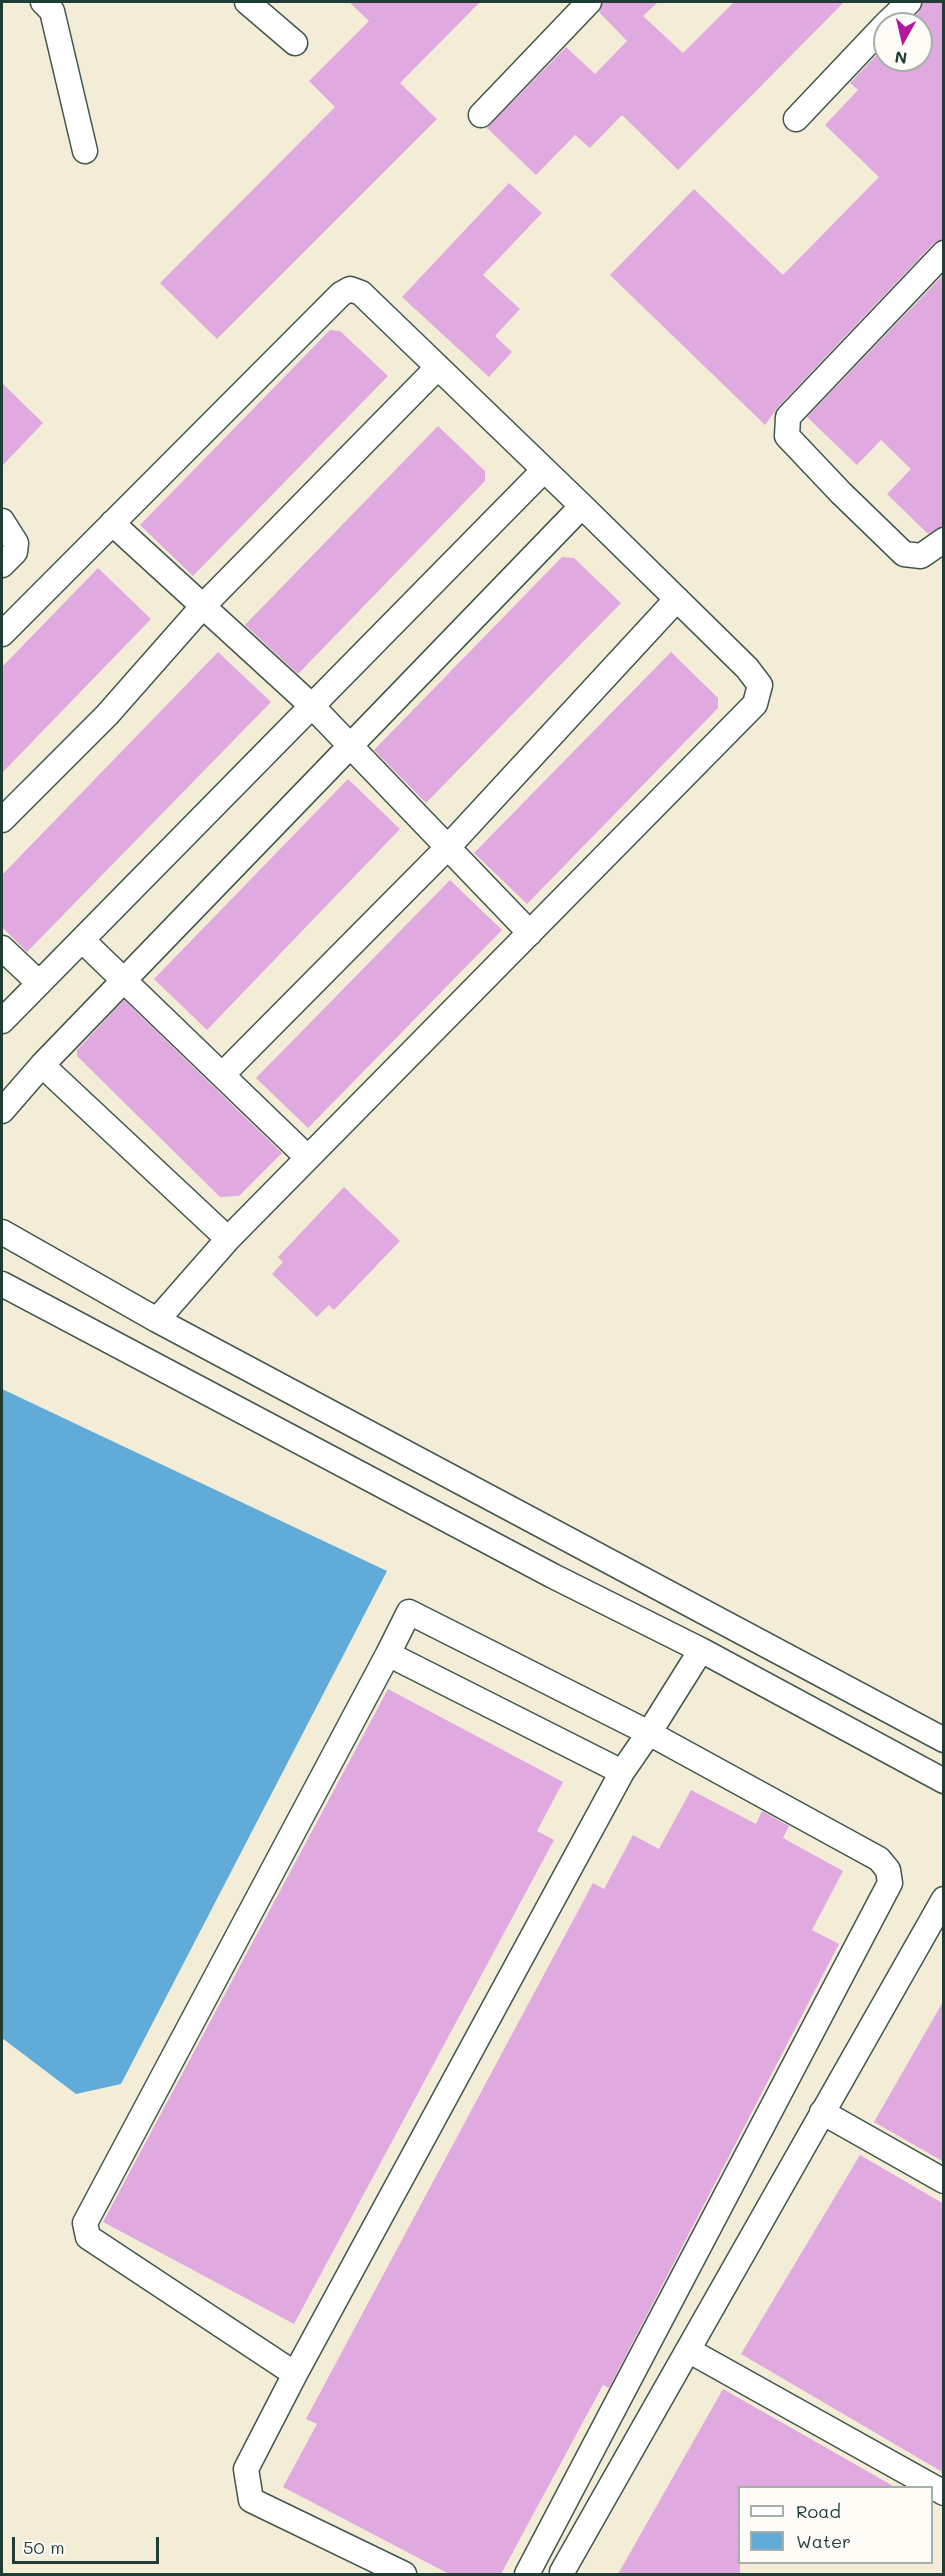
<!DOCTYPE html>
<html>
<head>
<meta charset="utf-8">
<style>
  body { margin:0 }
  #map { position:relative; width:945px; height:2576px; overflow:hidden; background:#f3edd7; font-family:Mali,sans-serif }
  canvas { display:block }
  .frame { position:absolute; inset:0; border:3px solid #1f3d34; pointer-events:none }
  .legend { position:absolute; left:738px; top:2486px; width:195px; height:78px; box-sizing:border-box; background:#fdfcf7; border:2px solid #a4b0a9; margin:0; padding:8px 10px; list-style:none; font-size:18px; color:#1f3d34 }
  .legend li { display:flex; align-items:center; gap:12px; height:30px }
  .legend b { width:30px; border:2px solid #a4b0a9 }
  .north { position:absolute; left:873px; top:12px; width:60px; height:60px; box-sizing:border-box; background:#fdfcf7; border:2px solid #a4b0a9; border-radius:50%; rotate:188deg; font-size:16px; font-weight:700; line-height:24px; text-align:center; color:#1f3d34 }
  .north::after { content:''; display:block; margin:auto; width:21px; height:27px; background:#b5179e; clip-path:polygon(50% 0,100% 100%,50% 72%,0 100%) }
  .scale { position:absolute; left:12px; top:2537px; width:147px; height:27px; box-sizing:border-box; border:3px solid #1f3d34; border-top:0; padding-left:8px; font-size:18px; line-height:21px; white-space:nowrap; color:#1f3d34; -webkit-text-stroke:4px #fdfcf7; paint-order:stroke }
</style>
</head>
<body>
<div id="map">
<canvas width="945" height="2576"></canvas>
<div class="frame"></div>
<ul class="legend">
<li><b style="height:8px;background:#fff"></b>Road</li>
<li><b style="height:16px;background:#61abd9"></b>Water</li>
</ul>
<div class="north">N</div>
<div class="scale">50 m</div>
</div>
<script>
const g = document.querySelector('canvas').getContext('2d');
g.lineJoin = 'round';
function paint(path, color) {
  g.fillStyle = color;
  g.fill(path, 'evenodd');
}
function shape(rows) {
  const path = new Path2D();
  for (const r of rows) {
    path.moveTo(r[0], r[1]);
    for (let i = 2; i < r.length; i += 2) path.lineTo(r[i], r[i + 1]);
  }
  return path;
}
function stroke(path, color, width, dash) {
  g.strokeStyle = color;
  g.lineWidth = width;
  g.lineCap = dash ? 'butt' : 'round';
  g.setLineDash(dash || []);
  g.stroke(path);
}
paint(shape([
  [2,1389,387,1571,121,2084,76,2094,2,2038]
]), '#61abd9');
paint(shape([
  [349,2,480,2,400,83,437,119,217,339,160,283,335,107,309,81,369,21],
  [603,2,658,2,643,16,683,53,734,2,844,2,678,170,622,115,590,148,575,135,536,175,487,128,566,47,595,74,627,41,599,12],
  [923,2,944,2,944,239,934,243,778,407,765,425,610,275,694,189,783,275,879,177,825,125,858,90,850,83,885,46,885,60,921,60,921,24,907,24,919,12],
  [509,183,542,213,483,275,520,309,495,336,512,352,489,377,402,297],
  [944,274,944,526,928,534,887,494,911,469,881,440,857,465,807,417],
  [330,330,340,331,388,376,193,576,140,525],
  [2,383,43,423,2,466],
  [438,426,485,471,485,481,298,674,245,625],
  [562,557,574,558,621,603,426,803,374,750],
  [98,568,151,619,2,773,2,667],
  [218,652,271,702,27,952,2,927,2,875],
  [671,652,718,698,718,708,527,904,474,853],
  [348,779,400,829,207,1030,154,979],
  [450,880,502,930,308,1128,256,1078],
  [124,1000,282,1153,239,1196,220,1197,77,1056,77,1050],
  [344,1187,400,1241,334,1310,329,1305,317,1317,272,1274,283,1262,278,1257],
  [388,1689,563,1782,537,1831,554,1840,294,2324,103,2222],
  [691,1790,756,1824,762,1811,789,1826,783,1838,843,1871,812,1930,839,1944,609,2388,603,2385,501,2574,449,2574,283,2487,317,2424,306,2419,593,1883,604,1889,633,1835,659,1849],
  [944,2000,944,2162,874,2122],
  [860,2155,944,2204,944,2473,741,2354],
  [723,2389,895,2487,740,2487,740,2574,618,2574]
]), '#e0aae1');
const minor = shape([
  [43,2,52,11,85,151],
  [247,2,295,43],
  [886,24,909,2],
  [481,115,589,2],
  [796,119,885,25],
  [944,253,788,417,787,436,841,493,904,554,921,556,944,540],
  [2,521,16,543,15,552,2,565],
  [112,523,312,706,530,933],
  [2,634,341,294,350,289,361,293,582,506,747,668,760,685,755,704,228,1239,157,1320],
  [2,820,107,715,203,606,438,367],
  [82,940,308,1158],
  [2,948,39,983],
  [2,1021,544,470],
  [42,1065,228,1239],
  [222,1075,449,846,677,599],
  [2,1111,42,1065,582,506],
  [2,1232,157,1320,944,1740],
  [2,1284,553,1576,701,1650,944,1781],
  [622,1772,388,1654,409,1612,649,1733,701,1650],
  [822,2112,944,2181],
  [688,2350,944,2493],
  [295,2374,88,2237,85,2223,388,1654],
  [562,2572,944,1899],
  [404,2574,251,2500,246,2469,295,2374,622,1772,649,1733,879,1859,888,1870,890,1883,527,2574]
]);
stroke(minor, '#3f574c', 27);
stroke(minor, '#fff', 24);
</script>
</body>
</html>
